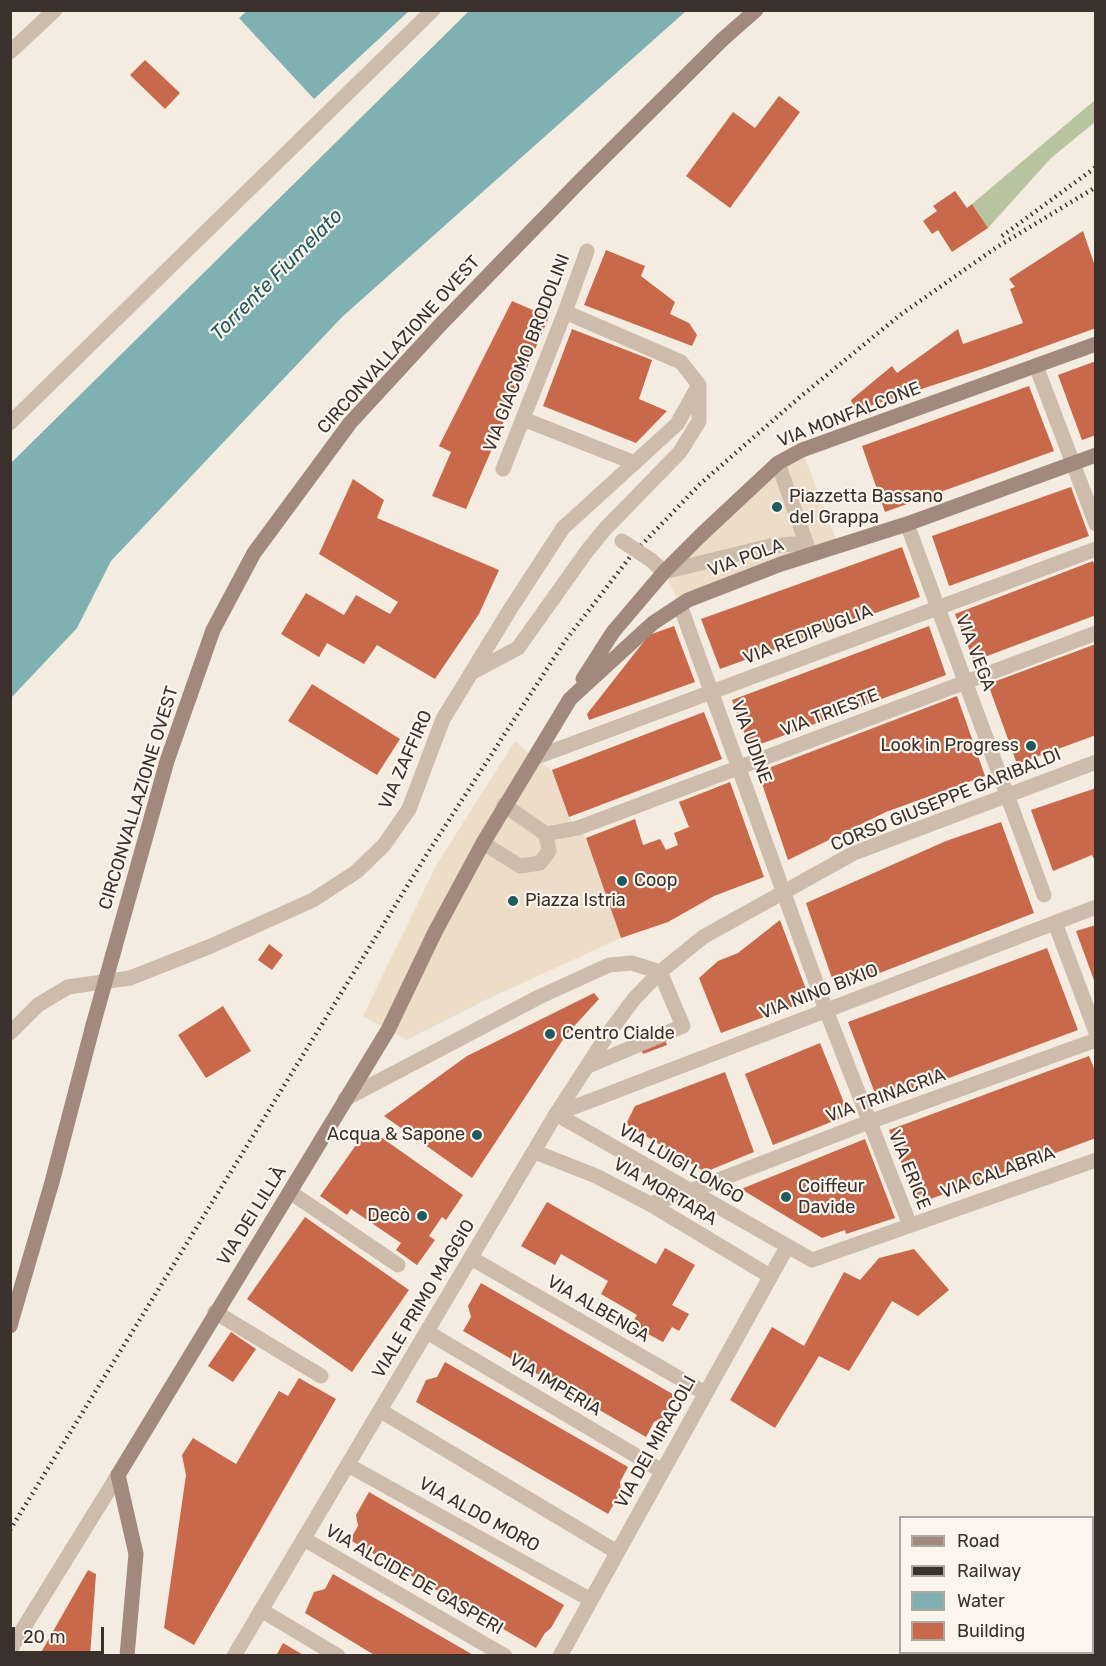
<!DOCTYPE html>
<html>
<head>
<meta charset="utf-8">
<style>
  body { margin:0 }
  #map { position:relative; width:1106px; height:1666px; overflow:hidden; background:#f4ebe1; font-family:Rubik,sans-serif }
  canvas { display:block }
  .frame { position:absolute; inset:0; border:12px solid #3b302b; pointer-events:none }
  .legend { position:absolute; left:899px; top:1516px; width:195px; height:138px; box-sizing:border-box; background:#fbf5ee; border:2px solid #aea6a0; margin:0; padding:8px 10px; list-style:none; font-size:18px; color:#3b302b }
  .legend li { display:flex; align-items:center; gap:12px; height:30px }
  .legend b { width:30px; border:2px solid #aea6a0 }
  .scale { position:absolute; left:12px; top:1627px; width:92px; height:27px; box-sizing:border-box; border:3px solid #3b302b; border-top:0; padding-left:8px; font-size:18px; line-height:21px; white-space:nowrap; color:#3b302b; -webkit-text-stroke:4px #fbf5ee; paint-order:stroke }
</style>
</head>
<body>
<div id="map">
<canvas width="1106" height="1666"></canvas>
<div class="frame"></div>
<ul class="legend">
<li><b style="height:8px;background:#a18a7d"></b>Road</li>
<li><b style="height:8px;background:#3b302b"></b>Railway</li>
<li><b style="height:16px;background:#7fb0b2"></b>Water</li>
<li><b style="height:16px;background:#c8694b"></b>Building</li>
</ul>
<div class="scale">20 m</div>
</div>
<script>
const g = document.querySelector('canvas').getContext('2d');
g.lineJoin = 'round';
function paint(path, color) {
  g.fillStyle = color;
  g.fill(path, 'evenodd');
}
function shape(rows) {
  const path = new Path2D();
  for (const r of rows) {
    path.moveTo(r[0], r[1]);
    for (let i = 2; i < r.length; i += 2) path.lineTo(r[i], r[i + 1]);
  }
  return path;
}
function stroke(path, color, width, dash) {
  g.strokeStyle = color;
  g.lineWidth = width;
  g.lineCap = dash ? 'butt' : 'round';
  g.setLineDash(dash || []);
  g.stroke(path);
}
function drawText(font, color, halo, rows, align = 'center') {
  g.font = font + ' Rubik,sans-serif';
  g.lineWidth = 4.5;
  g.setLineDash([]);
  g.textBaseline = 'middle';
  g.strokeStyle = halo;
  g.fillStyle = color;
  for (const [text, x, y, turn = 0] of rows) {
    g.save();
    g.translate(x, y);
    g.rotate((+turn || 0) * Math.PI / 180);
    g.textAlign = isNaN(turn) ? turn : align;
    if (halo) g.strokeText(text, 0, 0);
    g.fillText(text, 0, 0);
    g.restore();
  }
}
paint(shape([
  [1095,100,1095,122,1051,158,988,228,972,204]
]), '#b8c4a0');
paint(shape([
  [802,450,839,547,680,605,664,572],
  [515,741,534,758,552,770,569,817,586,838,621,938,483,1001,407,1040,363,1016,437,864]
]), '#ecdcc8');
paint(shape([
  [247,11,409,10,409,11,314,99,239,18],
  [469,11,686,11,342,317,111,561,77,628,11,698,11,463]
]), '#7fb0b2');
paint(shape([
  [145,60,180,93,165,109,130,75],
  [779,96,800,112,730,208,686,176,733,112,755,128],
  [955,191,967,208,972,204,988,228,952,252,938,230,932,234,923,221,937,211,933,206],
  [1083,231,1096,269,1096,328,985,368,855,411,851,400,892,366,897,373,958,329,963,344,1023,323,1010,289,1015,287,1009,279],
  [606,250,645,266,641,276,675,302,670,314,689,323,697,335,692,346,584,305],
  [512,301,549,317,466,509,432,496,451,452,439,446],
  [572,329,652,360,639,399,667,411,636,443,543,406],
  [1096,361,1096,435,1082,440,1058,375],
  [1029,386,1054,451,885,512,862,446],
  [353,479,384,500,377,518,499,570,479,614,435,679,377,645,364,664,327,643,319,657,281,634,306,593,344,615,356,595,390,614,398,602,319,554],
  [1071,487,1089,536,949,586,932,536],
  [902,547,920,597,720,669,701,619],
  [1093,561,1096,568,1096,615,974,661,955,614],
  [674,626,695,682,589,720,587,714,649,635],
  [929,626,946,675,750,748,732,700],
  [1096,644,1096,735,1017,764,988,684],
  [312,684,400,739,377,775,288,721],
  [957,696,985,776,886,812,788,860,758,772],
  [704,712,722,759,569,817,552,770],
  [730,782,764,877,714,896,668,922,621,938,586,838,635,819,643,845,660,839,666,850,678,845,674,833,689,827,679,802],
  [1096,788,1096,863,1092,855,1053,871,1031,810],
  [1001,822,1034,913,836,990,806,903,946,841],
  [780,920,810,1000,721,1033,699,978,718,961,738,953],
  [1096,925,1096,983,1095,983,1076,931],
  [269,944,283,955,272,970,258,960],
  [1047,948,1078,1030,879,1104,848,1022],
  [594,993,599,999,566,1035,472,1178,384,1116,467,1056],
  [223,1006,251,1051,206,1078,178,1035],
  [661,1027,667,1045,643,1054,636,1036],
  [820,1043,849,1115,773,1145,745,1074],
  [1089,1056,1096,1073,1096,1138,917,1204,889,1130],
  [725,1072,754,1152,705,1172,626,1124,635,1106],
  [368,1128,463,1195,446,1220,442,1217,429,1236,435,1240,417,1265,396,1250,401,1243,351,1209,347,1215,320,1196],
  [865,1139,895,1218,846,1234,845,1230,822,1238,741,1189],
  [547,1202,656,1264,665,1248,695,1265,672,1305,689,1314,679,1331,672,1327,663,1342,631,1325,637,1315,601,1294,608,1281,561,1254,555,1265,521,1246],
  [305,1217,409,1290,352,1372,247,1299],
  [914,1249,949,1290,918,1316,892,1301,849,1371,819,1356,775,1428,730,1400,772,1327,804,1346,844,1272,860,1280,879,1258],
  [481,1283,676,1396,663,1418,654,1422,646,1437,463,1331,471,1317,468,1306],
  [231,1332,256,1349,233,1382,208,1366],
  [445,1362,628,1467,620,1482,621,1492,608,1514,416,1402,426,1380,437,1377],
  [299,1378,336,1399,194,1645,164,1628,186,1475,182,1455,193,1438,236,1464,279,1391,288,1396],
  [369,1492,564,1605,551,1628,545,1633,536,1648,350,1540,358,1526,356,1515],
  [88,1570,96,1574,90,1656,39,1656],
  [333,1574,475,1656,376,1656,305,1613,314,1592,325,1589],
  [283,1643,305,1656,276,1656]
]), '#c8694b');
stroke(shape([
  [10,52,55,10],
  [10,423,433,10],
  [588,1066,683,1026,660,972],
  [290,1192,398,1265],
  [215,1312,321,1376]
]), '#cdbbac', 15);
stroke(shape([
  [565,312,681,362,699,385],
  [1036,366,1096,524],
  [523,419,635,463],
  [778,463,809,551],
  [503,469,565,312,587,251],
  [907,524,1044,895],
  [651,560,664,572,770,546,806,543],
  [680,605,826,1010,910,1225],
  [471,673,518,648,587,551,605,529,680,452,699,421,699,387],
  [534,758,1096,549],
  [504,805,546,834,578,828,1096,633],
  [483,843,520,866,540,863,549,851,546,834],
  [1055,923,1096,1032],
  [10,1033,38,1005,68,987,130,978,211,946,313,900,356,872,384,845,409,809,443,719,511,608,563,528,677,424,699,385],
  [345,1099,539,997,609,965,632,963,660,972],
  [556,1114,812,1260,1096,1160],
  [535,1152,596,1176,650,1204,770,1276],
  [650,1204,690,1191,869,1122,1096,1040],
  [471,1258,705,1393],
  [427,1332,662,1471],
  [381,1411,617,1552],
  [348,1465,591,1600],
  [304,1539,505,1656],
  [261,1610,338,1656],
  [560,1656,787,1247]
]), '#cdbbac', 15);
stroke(shape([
  [556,1114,1096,907],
  [10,1650,118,1475],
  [234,1656,556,1114,608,1034,634,999,660,972,703,937,854,853,1096,762]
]), '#cdbbac', 15);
stroke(shape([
  [583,679,613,632,664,572,702,534,778,463,802,450,1096,344],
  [113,954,167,761,213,630,254,553,350,423,442,323,580,181,722,40,756,10],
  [10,1326,52,1182,93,1025],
  [127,1656,136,1554,118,1475,388,1030,435,932,483,843,570,699,653,623,688,600,781,564,907,524,1096,455]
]), '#a18a7d', 15);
stroke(shape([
  [1002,236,1096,167],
  [10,1530,427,854,565,641,630,557,700,484,800,397,900,315,997,247,1096,187]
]), '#3b302b', 4.5, [1.5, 4.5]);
stroke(shape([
  [622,541,651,560]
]), '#cdbbac', 15);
stroke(shape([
  [93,1025,113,954]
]), '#a18a7d', 15);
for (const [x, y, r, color] of [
  [777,507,6,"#1f5a5e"],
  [1031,746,6,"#1f5a5e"],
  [622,881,6,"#1f5a5e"],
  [513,901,6,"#1f5a5e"],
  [550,1034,6,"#1f5a5e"],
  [477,1135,6,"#1f5a5e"],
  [786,1197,6,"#1f5a5e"],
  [422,1216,6,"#1f5a5e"]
]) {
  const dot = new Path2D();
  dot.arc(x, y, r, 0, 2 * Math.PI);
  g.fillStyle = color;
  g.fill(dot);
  stroke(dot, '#fbf5ee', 2);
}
drawText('18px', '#3b302b', '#fbf5ee', [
  ["CIRCONVALLAZIONE OVEST",399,345,-48],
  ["VIA GIACOMO BRODOLINI",527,353,-69],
  ["VIA MONFALCONE",849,415,-21],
  ["VIA POLA",746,558,-20],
  ["VIA REDIPUGLIA",808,635,-21],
  ["VIA VEGA",975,653,69],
  ["VIA TRIESTE",830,713,-21],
  ["VIA UDINE",751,742,70],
  ["VIA ZAFFIRO",406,760,-66],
  ["CIRCONVALLAZIONE OVEST",139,798,-73],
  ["CORSO GIUSEPPE GARIBALDI",946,800,-22],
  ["VIA NINO BIXIO",819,992,-21],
  ["VIA TRINACRIA",886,1096,-20],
  ["VIA LUIGI LONGO",681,1164,30],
  ["VIA ERICE",909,1170,68],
  ["VIA CALABRIA",998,1173,-20],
  ["VIA MORTARA",665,1192,30],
  ["VIA DEI LILLÀ",252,1216,-58],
  ["VIALE PRIMO MAGGIO",424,1299,-59],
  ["VIA ALBENGA",598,1309,30],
  ["VIA IMPERIA",555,1385,31],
  ["VIA DEI MIRACOLI",656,1442,-61],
  ["VIA ALDO MORO",479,1515,29],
  ["VIA ALCIDE DE GASPERI",414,1580,30]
]);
drawText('18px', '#3b302b', '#fbf5ee', [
  ["Piazzetta Bassano",789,497],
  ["del Grappa",789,518],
  ["Look in Progress",1019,746,"right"],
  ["Coop",634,881],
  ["Piazza Istria",525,901],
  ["Centro Cialde",562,1034],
  ["Acqua & Sapone",465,1135,"right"],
  ["Coiffeur",798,1187],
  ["Davide",798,1208],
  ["Decò",410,1216,"right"]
], 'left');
drawText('italic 20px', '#1f5a5e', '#fbf5ee', [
  ["Torrente Fiumelato",277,275,-45]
]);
</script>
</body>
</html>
